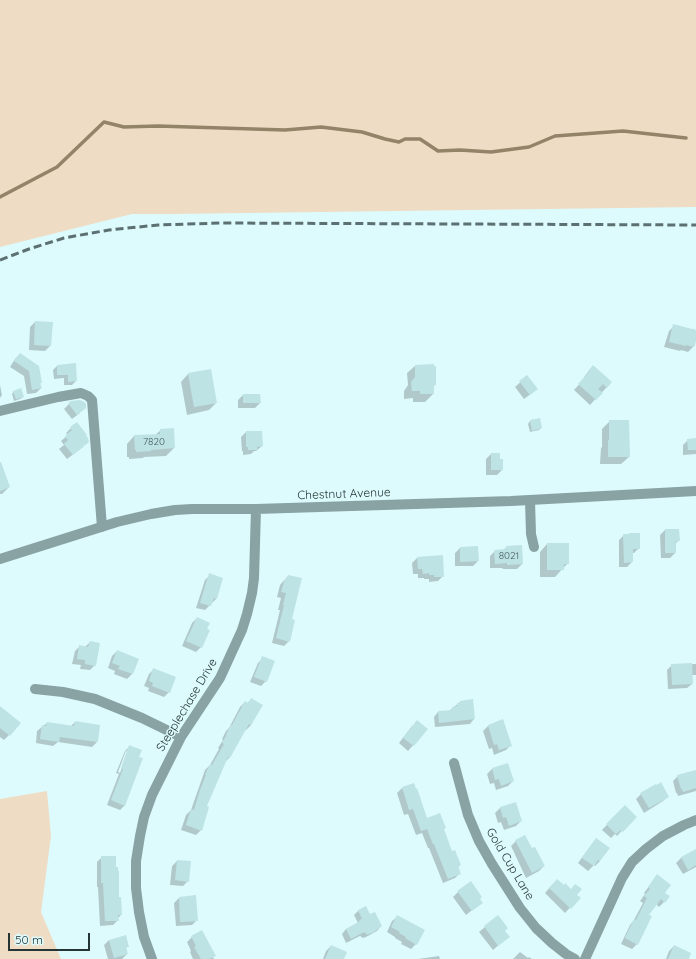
<!DOCTYPE html>
<html>
<head>
<meta charset="utf-8">
<style>
  body { margin:0 }
  #map { position:relative; width:696px; height:959px; overflow:hidden; background:#ddfbfd; font-family:Quicksand,sans-serif }
  canvas { display:block }
  .scale { position:absolute; left:8px; top:933px; width:82px; height:18px; box-sizing:border-box; border:2px solid #253435; border-top:0; padding-left:5px; font-size:12px; line-height:14px; white-space:nowrap; color:#253435; -webkit-text-stroke:3px #ddfbfd; paint-order:stroke }
</style>
</head>
<body>
<div id="map">
<canvas width="696" height="959"></canvas>
<div class="scale">50 m</div>
</div>
<script>
const g = document.querySelector('canvas').getContext('2d');
g.lineJoin = 'round';
function paint(path, color) {
  g.fillStyle = color;
  g.fill(path, 'evenodd');
}
function shape(rows) {
  const path = new Path2D();
  for (const r of rows) {
    path.moveTo(r[0], r[1]);
    for (let i = 2; i < r.length; i += 2) path.lineTo(r[i], r[i + 1]);
  }
  return path;
}
function stroke(path, color, width, dash) {
  g.strokeStyle = color;
  g.lineWidth = width;
  g.lineCap = dash ? 'butt' : 'round';
  g.setLineDash(dash || []);
  g.stroke(path);
}
function drawText(font, color, halo, rows, align = 'center') {
  g.font = font + ' Quicksand,sans-serif';
  g.lineWidth = 3;
  g.setLineDash([]);
  g.textBaseline = 'middle';
  g.strokeStyle = halo;
  g.fillStyle = color;
  for (const [text, x, y, turn = 0] of rows) {
    g.save();
    g.translate(x, y);
    g.rotate((+turn || 0) * Math.PI / 180);
    g.textAlign = isNaN(turn) ? turn : align;
    if (halo) g.strokeText(text, 0, 0);
    g.fillText(text, 0, 0);
    g.restore();
  }
}
paint(shape([
  [0,0,696,0,696,207,171,214,132,214,0,247],
  [47,791,51,836,41,912,61,959,0,959,0,799]
]), '#efdcc4');
paint(shape([
  [35,322,50,346,45,351,29,350,30,327],
  [674,326,696,330,695,345,688,352,681,350,680,351,664,347,669,331],
  [20,354,41,382,40,384,41,388,36,393,27,394,24,376,10,367,15,359],
  [57,366,76,381,72,385,64,385,64,378,54,379,53,370],
  [415,366,435,385,433,387,433,394,425,402,413,402,413,398,404,399,404,391,408,385,407,373],
  [593,366,607,387,590,405,574,390,585,378,584,377],
  [188,374,216,403,209,410,187,415,181,382],
  [527,376,532,393,524,399,515,387],
  [0,385,2,395,0,398],
  [14,391,23,397,20,399,14,401,12,394],
  [243,395,259,395,260,403,255,408,238,408,238,400],
  [69,404,80,413,72,419,64,409],
  [530,421,541,428,539,430,530,432,528,424],
  [610,421,629,457,621,464,600,464,601,448,602,447,602,429],
  [71,428,83,447,67,459,59,449,64,445,61,441,68,435,66,433],
  [161,430,174,448,166,456,144,457,143,458,129,459,129,457,127,457,127,444,134,436,155,435],
  [246,432,262,446,256,451,254,451,251,454,243,455,243,451,242,451,241,437],
  [688,440,696,440,696,454,683,455,683,445],
  [491,454,502,470,497,475,486,475,486,459],
  [0,462,9,487,2,494,0,494],
  [665,530,679,540,675,544,675,553,670,558,661,558,660,535],
  [624,535,639,548,634,553,632,553,632,562,627,567,619,567,619,540],
  [547,544,568,563,555,577,540,577,540,552],
  [507,547,522,564,517,569,502,569,503,568,490,568,490,556,495,551,503,550],
  [460,548,478,561,473,566,455,566,455,553],
  [417,558,443,576,438,581,429,582,429,579,424,579,424,578,418,578,418,574,413,574,412,563],
  [210,575,216,599,205,610,196,608,205,580],
  [288,576,291,620,289,641,284,646,272,643,280,610,278,610,281,598,277,597,280,585],
  [197,618,201,647,196,652,182,646,192,623],
  [90,642,95,665,90,670,80,669,81,665,72,664,75,651,80,646,85,647],
  [117,651,132,674,127,679,114,674,115,671,108,668,112,656],
  [263,658,266,681,261,686,250,682,258,663],
  [696,664,696,675,691,675,692,684,687,688,668,689,667,670,672,665],
  [154,669,169,692,164,697,148,691,149,688,144,686,149,674],
  [251,700,261,705,251,725,246,730,245,729,229,758,225,762,206,807,201,830,196,835,181,830,186,815,191,810,205,770,210,765,219,749,218,748,223,740,222,739,226,731,229,728,240,707,245,702,247,703],
  [472,700,474,719,470,724,435,727,434,717,438,712,449,711,460,702],
  [0,712,9,735,4,740,0,737],
  [503,721,511,745,506,750,494,755,492,748,489,749,483,731,488,726],
  [75,722,97,742,92,747,58,742,53,746,36,743,37,731,47,723,70,727],
  [412,726,427,729,408,751,399,743],
  [130,746,138,758,125,805,120,810,107,805,119,774,116,773,125,751],
  [126,751,128,751,120,773,118,772],
  [507,764,513,781,508,786,496,790,494,783,490,784,487,774,492,769],
  [696,771,696,791,678,796,677,793,676,793,673,781,678,776],
  [402,788,460,865,458,867,460,873,455,878,443,883,429,848,428,848,422,833,416,835,408,814,404,815,397,793],
  [641,794,668,796,663,801,644,813,636,799],
  [625,806,635,817,617,836,615,834,611,838,602,830],
  [500,808,521,821,516,826,504,830,501,822,498,823,495,813],
  [596,839,600,861,595,866,594,865,588,871,578,863,592,844],
  [516,841,532,849,544,866,539,871,526,878,511,846],
  [696,850,696,867,683,874,676,863,681,858],
  [102,857,115,868,118,898,121,915,118,918,118,920,113,925,100,926,98,887,97,887,97,862],
  [177,861,188,881,183,886,170,885,172,866],
  [653,881,664,893,664,902,659,907,656,904,647,915,637,944,632,949,621,944,630,925,634,920,643,903,640,901,645,894,644,893],
  [470,882,481,903,466,915,453,897,458,892],
  [552,885,576,895,579,898,565,913,545,893],
  [195,896,197,920,192,925,176,926,174,903,179,898],
  [365,907,370,916,381,926,377,931,366,937,363,938,360,936,346,943,342,934,346,929,358,923,354,915,358,911],
  [498,916,504,931,508,937,493,950,479,932],
  [397,917,416,944,411,949,401,944,402,942,395,938,395,937,387,932,392,921],
  [202,932,213,957,214,959,193,959,190,952,191,951,187,942,192,937],
  [109,940,128,946,125,949,127,954,122,959,108,959,104,945],
  [331,946,343,959,323,959,326,951],
  [674,946,688,959,666,959,669,951],
  [520,952,528,958,529,957,532,959,513,959],
  [439,956,440,959,417,959,418,959]
]), '#0003');
stroke(shape([
  [0,197,57,167,104,122,124,127,158,126,285,130,321,127,362,132,385,139,399,142,405,139,420,139,438,151,460,150,491,152,529,147,555,136,623,131,686,138]
]), '#938369', 3.5);
paint(shape([
  [35,321,53,322,51,346,34,345],
  [673,324,696,330,696,341,694,347,686,345,686,346,669,342],
  [20,353,39,366,42,383,40,383,42,388,32,390,29,371,14,361],
  [76,363,77,381,68,382,68,375,57,375,57,365],
  [434,364,434,366,436,366,436,385,434,385,434,394,420,394,420,391,412,391,411,382,415,377,415,365],
  [593,365,612,382,607,388,603,384,598,389,603,393,596,400,578,384,589,372,588,371],
  [211,369,217,403,194,407,188,373],
  [527,375,538,389,530,395,519,381],
  [21,388,24,397,16,399,13,391],
  [243,394,260,394,261,403,243,403],
  [80,400,86,403,86,408,77,415,68,403,71,401],
  [540,418,542,428,532,431,530,420],
  [609,420,629,420,630,457,608,457,608,440,609,440],
  [77,422,87,435,86,435,88,438,89,442,73,455,64,444,68,440,65,436,72,430,70,427],
  [174,428,175,448,151,450,151,451,136,452,136,450,135,450,134,435,160,434,160,429],
  [246,431,262,431,263,446,257,447,257,450,248,450,248,447,246,447],
  [696,438,696,450,688,450,687,439],
  [491,453,500,453,500,459,503,459,503,470,491,470],
  [0,462,1,462,10,487,0,491],
  [665,529,679,529,680,541,676,541,676,553,665,553],
  [629,533,640,533,640,549,633,549,633,562,624,563,623,534,629,534],
  [547,543,569,543,569,564,564,564,564,570,547,570],
  [522,545,523,564,507,565,507,563,495,564,494,550,506,549,506,546],
  [478,546,479,561,460,562,460,547],
  [443,555,444,577,434,577,434,575,429,575,429,573,423,574,422,569,418,569,417,557],
  [209,573,223,578,217,599,214,598,211,606,200,603],
  [288,575,302,578,292,619,295,620,290,642,276,638,284,605,283,605,286,593,281,592,285,579,286,579],
  [197,617,210,623,207,629,210,630,202,648,186,641],
  [90,641,100,643,96,666,85,664,85,660,77,659,79,645,88,647],
  [117,650,139,659,133,674,118,669,120,666,112,663],
  [262,656,275,661,267,682,254,677],
  [692,663,693,684,672,685,671,664],
  [153,668,176,677,170,693,152,686,153,683,149,681],
  [251,698,263,705,251,725,249,724,230,758,228,757,207,806,209,807,202,831,186,825,191,809,194,810,200,790,206,775,205,775,210,764,212,765,224,744,222,743,227,734,226,734,231,725,232,725,245,701,248,703],
  [473,699,475,719,439,723,438,711,452,710,452,707,457,706,457,703,460,703,460,701],
  [0,706,21,723,10,736,0,728],
  [503,719,512,746,499,750,497,744,494,745,488,725],
  [417,720,428,729,414,746,403,738],
  [75,721,100,725,98,742,60,737,59,742,40,739,42,725,46,726,47,722,74,726],
  [129,745,142,750,139,757,143,758,125,806,111,800,123,769,121,768],
  [508,763,514,781,501,786,499,779,495,780,492,768],
  [696,770,696,788,683,792,682,789,681,789,677,775],
  [661,782,669,797,649,808,640,793,656,784,657,785],
  [414,783,416,789,417,788,427,818,440,813,446,828,444,829,452,851,455,850,461,865,458,866,461,874,448,879,434,844,433,844,427,829,421,831,413,809,409,810,402,787],
  [516,802,522,821,509,826,506,817,503,818,500,807],
  [625,805,637,817,623,832,621,830,616,834,606,824],
  [525,835,532,848,535,847,545,866,532,873,515,840],
  [596,838,610,848,600,861,598,860,594,866,582,858],
  [696,849,696,865,688,870,681,857],
  [101,856,116,856,116,867,118,867,118,871,119,871,119,897,121,897,122,915,118,915,119,921,105,921,103,883,101,883],
  [177,860,191,861,189,882,175,880],
  [657,874,671,885,665,893,670,896,665,903,661,899,649,915,652,916,638,945,625,938,634,919,636,920,647,898,644,896,650,889,648,887],
  [557,879,564,885,565,883,571,889,575,884,582,889,577,895,581,898,571,909,549,888],
  [471,881,482,897,480,899,483,903,472,911,457,891],
  [196,895,198,921,180,922,179,897],
  [366,906,370,914,375,912,382,926,371,934,371,933,367,935,366,933,365,933,364,932,351,939,346,929,360,921,359,920,362,919,358,910],
  [397,915,425,930,417,945,405,938,406,937,399,933,400,932,391,927],
  [498,915,508,928,505,931,510,937,498,946,484,926],
  [202,930,216,956,209,959,201,959,194,947,196,946,191,936],
  [126,935,129,947,126,947,128,954,114,958,109,940],
  [331,945,347,952,344,959,325,959],
  [674,945,691,953,689,959,668,959]
]), '#bee3e5');
stroke(shape([
  [0,411,58,397,81,393,88,396,92,400,102,527],
  [530,500,531,534,534,547],
  [0,559,117,522,151,514,175,510,192,509,256,509,511,501,696,491],
  [35,689,63,692,95,699,142,718,181,737],
  [454,763,468,815,479,841,492,864,520,908,536,928,552,943,566,954,575,959],
  [152,959,144,937,139,912,136,888,136,861,140,836,144,817,152,795,181,737,220,678,242,630,247,614,252,593,254,578,256,509],
  [585,959,622,878,632,862,646,849,663,836,684,825,696,820]
]), '#89a2a3', 10);
stroke(shape([
  [0,260,29,249,64,238,109,230,158,225,222,223,696,225]
]), '#5c7071', 3, [8, 4]);
drawText('10px', '#4b6061', null, [
  ["7820",154,442],
  ["8021",509,556]
]);
drawText('12px', '#253435', '#ddfbfd', [
  ["Chestnut Avenue",344,494,-2],
  ["Steeplechase Drive",187,705,-59],
  ["Gold Cup Lane",510,864,59]
]);
</script>
</body>
</html>
